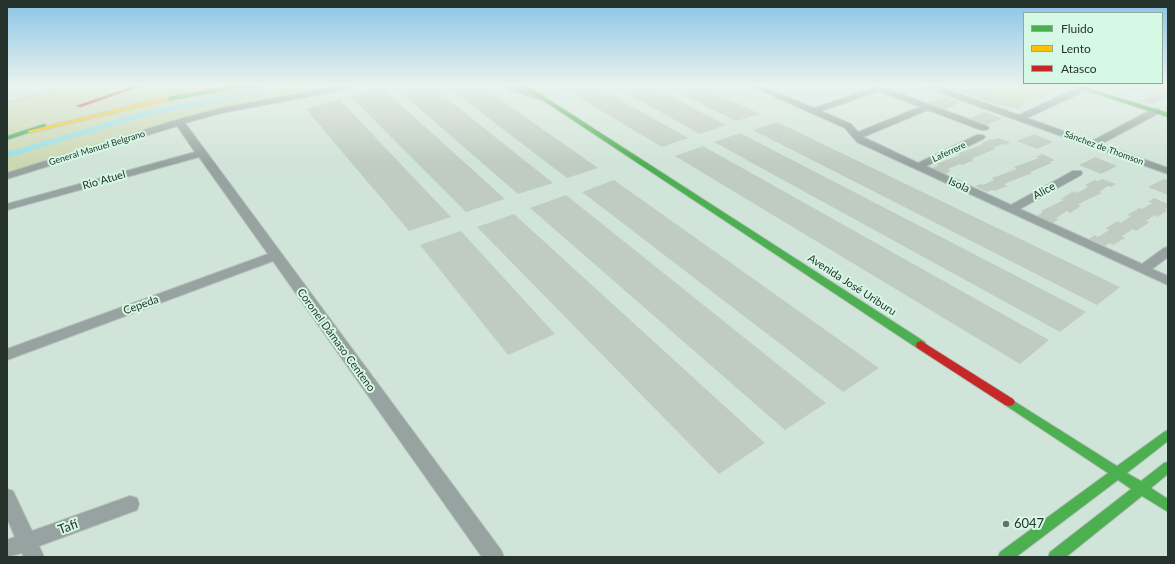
<!DOCTYPE html>
<html>
<head>
<meta charset="utf-8">
<style>
  body { margin:0 }
  #map { position:relative; width:1175px; height:564px; overflow:hidden; background:#d1e4d9; font-family:Lato,sans-serif }
  canvas { display:block }
  .frame { position:absolute; inset:0; border:8px solid #26332c; pointer-events:none }
  .legend { position:absolute; left:1023px; top:12px; width:140px; height:72px; box-sizing:border-box; background:#d6f9e5; border:1px solid #90aa9b; margin:0; padding:5px 7px; list-style:none; font-size:12px; color:#26332c }
  .legend li { display:flex; align-items:center; gap:8px; height:20px }
  .legend b { width:20px; border:1px solid #90aa9b }
</style>
</head>
<body>
<div id="map">
<canvas width="1175" height="564"></canvas>
<div class="frame"></div>
<ul class="legend">
<li><b style="height:5px;background:#4caf50"></b>Fluido</li>
<li><b style="height:5px;background:#ffc107"></b>Lento</li>
<li><b style="height:5px;background:#c62828"></b>Atasco</li>
</ul>
</div>
<script>
const g = document.querySelector('canvas').getContext('2d');
g.lineJoin = 'round';
function paint(path, color) {
  g.fillStyle = color;
  g.fill(path, 'evenodd');
}
function shape(rows) {
  const path = new Path2D();
  for (const r of rows) {
    path.moveTo(r[0], r[1]);
    for (let i = 2; i < r.length; i += 2) path.lineTo(r[i], r[i + 1]);
  }
  return path;
}
function stroke(path, color, width, dash) {
  g.strokeStyle = color;
  g.lineWidth = width;
  g.lineCap = dash ? 'butt' : 'round';
  g.setLineDash(dash || []);
  g.stroke(path);
}
function drawText(font, color, halo, rows, align = 'center') {
  g.font = font + ' Lato,sans-serif';
  g.lineWidth = 4;
  g.setLineDash([]);
  g.textBaseline = 'middle';
  g.strokeStyle = halo;
  g.fillStyle = color;
  for (const [text, x, y, turn = 0] of rows) {
    g.save();
    g.translate(x, y);
    g.rotate((+turn || 0) * Math.PI / 180);
    g.textAlign = isNaN(turn) ? turn : align;
    if (halo) g.strokeText(text, 0, 0);
    g.fillText(text, 0, 0);
    g.restore();
  }
}
paint(shape([
  [67,85,352,85,322,92,221,111,7,176,7,102],
  [940,85,1054,85,1064,88,1020,107,994,104]
]), '#ccd7b1');
paint(shape([
  [264,87,267,88,268,90,267,92,147,116,7,158,7,152,142,112,264,87]
]), '#9adde2');
paint(shape([
  [392,85,430,85,553,183,518,194],
  [445,85,480,85,598,168,567,178],
  [558,85,594,85,688,138,662,147],
  [611,85,648,85,726,125,700,134],
  [663,85,699,85,760,114,736,121],
  [905,85,918,90,902,95,887,89],
  [1132,85,1149,85,1134,91,1124,88],
  [381,87,505,199,466,212,350,96],
  [970,87,1005,100,994,104,959,91],
  [1161,91,1168,92,1168,96,1152,104,1141,101],
  [945,97,960,103,944,109,928,103],
  [339,99,451,217,409,231,306,109],
  [1003,101,1021,105,1019,109,1001,105],
  [985,112,1002,119,986,125,969,118],
  [777,122,1120,287,1097,305,753,130],
  [740,133,1086,312,1060,332,714,142],
  [1034,134,1053,142,1037,149,1017,141],
  [998,138,1010,142,1005,145,1003,144,993,148,995,149,971,159,974,160,962,165,960,164,948,169,951,171,945,174,932,168,939,165,936,164,960,155,957,154,984,144,981,143,992,139,994,140],
  [703,146,1049,340,1020,364,675,156],
  [1042,154,1055,160,1049,162,1052,163,1030,172,1032,173,1004,184,1007,186,995,191,992,190,987,192,975,186,981,184,983,185,994,180,992,178,1017,169,1014,167,1039,158,1036,157],
  [1095,157,1117,166,1101,174,1079,165],
  [1102,179,1116,184,1111,187,1108,186,1099,192,1102,193,1078,204,1081,206,1070,213,1067,211,1056,218,1059,219,1053,223,1037,216,1043,212,1041,211,1064,200,1061,199,1074,191,1077,193,1088,187,1085,185,1095,180,1098,181],
  [1164,179,1168,180,1168,195,1148,187],
  [614,180,879,368,843,392,582,192],
  [566,195,826,403,785,430,530,208],
  [1154,198,1168,204,1168,207,1165,209,1168,210,1158,217,1155,215,1146,221,1150,222,1136,231,1133,229,1122,236,1125,238,1113,245,1110,243,1105,246,1089,239,1095,235,1098,237,1109,230,1106,228,1118,221,1121,223,1131,216,1127,215,1139,208,1142,209,1152,203,1148,202],
  [514,214,765,443,719,474,477,227],
  [461,231,555,334,508,355,420,245]
]), '#c0ccc1');
const street = shape([
  [343,85,356,85,355,87,322,94,222,113,185,123,501,550,504,557,482,557,273,261,7,360,7,349,268,254,199,157,7,210,7,204,195,152,177,126,7,179,7,173,176,120,221,108,343,85],
  [503,85,512,85,544,95,545,97,541,100,538,99,511,91,503,85],
  [749,85,759,85,814,108,879,86,987,126,989,128,987,130,981,130,928,110,863,137,918,163,977,135,983,135,985,137,983,139,926,166,1011,205,1073,171,1081,171,1082,173,1081,175,1020,209,1142,264,1164,248,1168,247,1168,257,1152,269,1168,276,1168,285,857,142,845,128,749,85],
  [879,91,920,107,858,132,851,124,821,111,879,91],
  [923,85,934,85,1019,115,1081,86,1087,86,1087,90,1027,118,1092,141,1153,109,1159,109,1160,111,1159,113,1101,144,1168,168,1168,174,924,87,923,85],
  [7,489,13,491,32,531,130,496,137,498,139,504,137,510,39,546,44,557,24,557,22,553,7,557,7,540,15,537,7,518,7,489]
]);
const fast = shape([
  [236,85,266,85,263,87,236,89,167,101,164,99,167,97,236,85],
  [520,85,526,85,925,342,926,345,925,348,917,348,520,85],
  [1069,85,1077,85,1168,113,1168,117,1069,85],
  [44,124,46,125,46,127,7,140,7,136,44,124],
  [1009,398,1117,466,1164,432,1168,430,1168,441,1127,473,1141,481,1164,463,1168,462,1168,474,1151,488,1168,499,1168,512,1142,496,1066,557,1048,557,1050,552,1131,489,1118,480,1016,557,998,557,1000,552,1108,473,1005,405,1003,402,1005,399,1009,398]
]);
const slow = shape([
  [167,97,169,98,169,100,30,133,27,131,167,97]
]);
const jam = shape([
  [137,85,144,85,81,107,76,106,137,85],
  [921,341,1013,399,1015,402,1013,405,1009,406,1005,405,917,348,916,345,917,342,921,341]
]);
stroke(street, '#b4c2bb', 2);
stroke(fast, '#b4c2bb', 2);
stroke(slow, '#b4c2bb', 2);
stroke(jam, '#b4c2bb', 2);
paint(street, '#96a3a0');
paint(fast, '#4caf50');
paint(slow, '#ffc107');
paint(jam, '#c62828');
stroke(shape([
  [7,102,67,85]
]), '#98a59f', 2, [1.5, 3]);
const sky = g.createLinearGradient(0, 0, 0, 164);
sky.addColorStop(0, '#89c4e6');
sky.addColorStop(0.52, '#eaf3ee');
sky.addColorStop(1, '#eaf3ee00');
g.fillStyle = sky;
g.fillRect(0, 0, 1175, 164);
for (const [x, y, r, color] of [
  [1006,524,4,"#627169"]
]) {
  const dot = new Path2D();
  dot.arc(x, y, r, 0, 2 * Math.PI);
  g.fillStyle = color;
  g.fill(dot);
  stroke(dot, '#d6f9e5', 1.5);
}
drawText('9px', '#26332c', '#d6f9e5', [
  ["General Manuel Belgrano",97,148,-17],
  ["Sánchez de Thomson",1104,148,20],
  ["Laferrere",949,152,-25]
]);
drawText('11px', '#26332c', '#d6f9e5', [
  ["Rio Atuel",104,180,-16],
  ["Isola",959,185,25],
  ["Alice",1044,191,-29],
  ["Avenida José Uriburu",852,285,33],
  ["Cepeda",141,305,-20],
  ["Coronel Dámaso Centeno",336,340,54]
]);
drawText('13px', '#26332c', '#d6f9e5', [
  ["6047",1014,524]
], 'left');
drawText('13px', '#26332c', '#d6f9e5', [
  ["Tafí",68,527,-20]
]);
</script>
</body>
</html>
